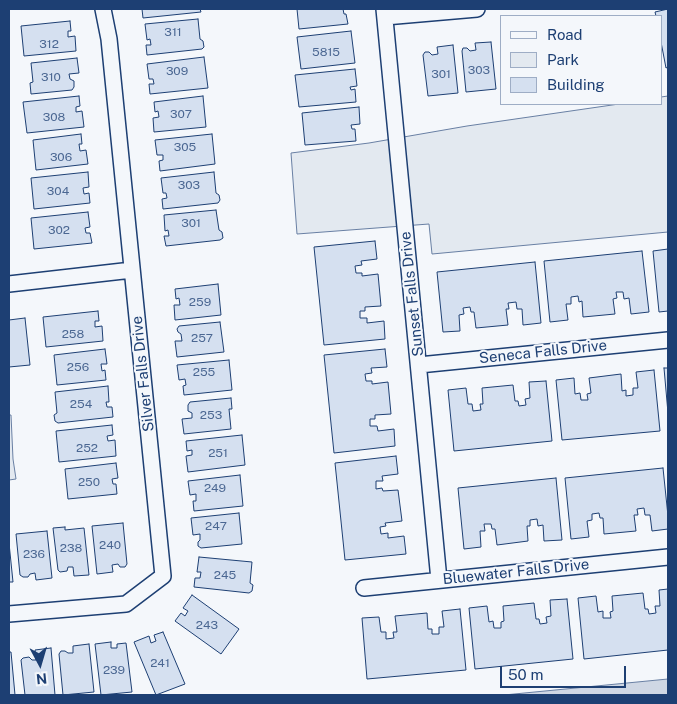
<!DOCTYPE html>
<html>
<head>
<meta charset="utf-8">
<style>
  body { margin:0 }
  #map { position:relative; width:677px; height:704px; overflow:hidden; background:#f4f7fb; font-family:"Public Sans",sans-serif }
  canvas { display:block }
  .frame { position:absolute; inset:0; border:10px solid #1d3f73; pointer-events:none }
  .legend { position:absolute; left:500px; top:15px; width:162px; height:90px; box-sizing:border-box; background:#f4f7fb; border:1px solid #9eadc5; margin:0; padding:6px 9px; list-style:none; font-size:15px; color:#1d3f73 }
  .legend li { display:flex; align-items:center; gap:10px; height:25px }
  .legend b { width:25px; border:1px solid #9eadc5 }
  .north { position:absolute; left:15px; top:639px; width:50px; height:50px; -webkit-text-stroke:4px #f4f7fb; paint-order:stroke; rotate:174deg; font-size:14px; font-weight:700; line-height:20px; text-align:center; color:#1d3f73 }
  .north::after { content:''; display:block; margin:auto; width:18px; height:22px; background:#1d3f73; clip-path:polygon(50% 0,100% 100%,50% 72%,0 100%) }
  .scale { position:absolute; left:500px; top:666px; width:126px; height:22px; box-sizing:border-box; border:2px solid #1d3f73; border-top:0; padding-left:6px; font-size:15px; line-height:18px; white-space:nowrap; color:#1d3f73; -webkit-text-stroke:4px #f4f7fb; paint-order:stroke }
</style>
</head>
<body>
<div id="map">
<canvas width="677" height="704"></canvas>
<div class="frame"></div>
<ul class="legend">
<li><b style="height:6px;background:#f4f7fb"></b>Road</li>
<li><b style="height:14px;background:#e3e9f0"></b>Park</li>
<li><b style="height:14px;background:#d5e0f0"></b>Building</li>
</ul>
<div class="north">N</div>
<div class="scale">50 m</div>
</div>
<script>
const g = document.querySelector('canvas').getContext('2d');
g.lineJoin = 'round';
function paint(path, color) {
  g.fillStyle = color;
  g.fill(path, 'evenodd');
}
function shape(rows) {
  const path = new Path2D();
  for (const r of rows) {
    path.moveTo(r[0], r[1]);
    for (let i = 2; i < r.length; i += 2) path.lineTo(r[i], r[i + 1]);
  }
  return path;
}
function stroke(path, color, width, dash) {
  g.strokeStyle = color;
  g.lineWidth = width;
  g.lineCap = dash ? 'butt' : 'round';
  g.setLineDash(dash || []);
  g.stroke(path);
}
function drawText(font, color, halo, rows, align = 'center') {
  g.font = font + ' "Public Sans",sans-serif';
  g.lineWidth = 4;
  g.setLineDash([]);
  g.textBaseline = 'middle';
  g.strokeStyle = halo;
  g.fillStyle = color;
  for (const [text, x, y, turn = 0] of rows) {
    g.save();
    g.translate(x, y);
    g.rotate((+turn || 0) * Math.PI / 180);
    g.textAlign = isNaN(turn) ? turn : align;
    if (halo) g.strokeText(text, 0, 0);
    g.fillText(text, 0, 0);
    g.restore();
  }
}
const green = shape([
  [668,96,668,232,432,254,429,224,297,234,291,153,369,143,467,126,619,104,661,104,661,97,668,96],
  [9,415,11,415,13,459,16,479,9,480,9,415]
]);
paint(green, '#e3e9f0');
stroke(green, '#687fa3', 1);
const water = shape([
  [668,679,668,695,504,695,668,679]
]);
paint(water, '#cfd7e4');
stroke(water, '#687fa3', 1);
const building = shape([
  [142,9,200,9,201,12,143,18,142,9],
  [297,9,343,9,344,14,346,14,348,24,299,29,297,9],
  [668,9,668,67,666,68,661,42,661,16,656,16,655,12,668,9],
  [198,19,200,39,203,41,204,47,202,49,147,55,146,45,151,45,150,39,147,40,145,24,198,19],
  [70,21,71,31,68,31,68,37,75,36,76,51,24,56,21,26,70,21],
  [351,31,355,63,301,69,297,37,351,31],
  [491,42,496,89,466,92,462,51,463,48,467,48,470,51,476,50,475,43,491,42],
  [453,45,458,93,428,96,423,55,425,52,429,52,432,55,438,54,437,47,453,45],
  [204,57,208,88,150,94,149,84,154,84,153,79,149,79,147,64,204,57],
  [77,58,79,73,69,74,70,79,74,81,74,87,72,90,31,94,30,83,33,82,31,63,77,58],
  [355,69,357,86,350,87,351,90,355,89,356,102,299,107,295,75,355,69],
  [79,96,80,106,76,107,76,112,82,111,84,127,27,133,23,102,79,96],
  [203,96,206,127,154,132,153,118,159,117,158,111,155,112,154,102,203,96],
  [359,107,360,124,351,125,352,129,355,129,356,141,305,145,302,113,359,107],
  [81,134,82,144,79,144,80,151,86,150,88,164,36,170,33,140,81,134],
  [212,134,215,164,160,171,159,161,163,160,163,155,157,155,155,140,212,134],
  [88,172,89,187,83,188,84,194,89,193,90,203,34,209,31,178,88,172],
  [214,172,216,193,219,195,220,200,218,203,163,209,162,199,167,198,166,193,163,193,161,178,214,172],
  [216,210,219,230,222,232,223,238,220,240,166,246,164,236,169,236,168,230,165,231,164,215,216,210],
  [88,212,90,227,85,228,86,233,90,233,92,243,34,249,31,218,88,212],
  [375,241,377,259,361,261,362,265,355,266,356,273,362,273,362,276,378,274,381,306,365,307,365,311,360,311,360,318,367,318,367,323,384,321,385,339,324,345,314,247,375,241],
  [668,249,668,311,659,312,653,251,668,249],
  [642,251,649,312,631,314,629,298,624,299,623,292,616,292,617,298,613,299,615,314,583,317,582,301,579,302,578,296,571,297,571,304,566,304,568,320,550,322,544,261,642,251],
  [535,262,541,323,523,325,522,309,517,309,516,302,508,303,509,309,506,309,508,325,476,328,474,312,471,312,470,307,463,308,464,314,459,315,460,331,443,332,437,272,535,262],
  [218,284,221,315,175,320,174,305,180,305,179,298,176,299,175,289,218,284],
  [98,311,99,321,95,321,95,327,102,326,103,341,46,347,43,317,98,311],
  [25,318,30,365,9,367,9,320,25,318],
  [220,322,224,352,177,357,175,341,182,341,181,334,178,332,177,329,179,326,220,322],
  [105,349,107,364,101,364,102,371,105,370,106,380,57,385,54,355,105,349],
  [385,349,387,367,371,368,372,373,365,374,366,381,372,381,372,384,388,382,391,414,375,415,375,419,370,419,370,426,377,426,378,431,394,429,395,446,334,453,324,355,385,349],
  [229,360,232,390,184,395,183,386,186,385,185,379,179,380,177,365,229,360],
  [664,368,668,368,668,413,664,368],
  [654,370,660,431,562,440,556,380,574,378,575,394,580,393,581,400,588,400,587,394,591,393,589,378,621,374,622,391,626,390,626,396,633,395,633,388,638,388,636,372,654,370],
  [546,381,552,441,454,451,448,390,466,388,468,404,472,404,473,411,481,410,480,404,483,404,482,388,513,385,515,401,518,401,519,406,526,405,525,399,530,398,529,382,546,381],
  [108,386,109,402,106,402,107,407,112,407,113,417,58,423,55,421,54,415,57,413,55,392,108,386],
  [231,398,232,409,229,409,231,429,184,434,182,419,192,418,192,413,188,411,188,405,190,402,231,398],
  [112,425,113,435,107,436,108,441,115,440,116,456,59,462,56,431,112,425],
  [242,435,245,465,188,472,186,456,192,455,192,450,187,451,186,441,242,435],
  [396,456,398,474,382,476,383,481,376,481,376,489,382,488,383,491,398,490,402,521,385,523,386,526,380,527,381,534,388,533,388,538,404,536,406,554,345,560,335,463,396,456],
  [116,463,118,478,112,479,113,484,116,484,117,494,68,499,65,469,116,463],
  [663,468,668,516,668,529,652,531,650,515,645,515,644,508,637,509,638,515,634,515,636,531,604,534,603,518,600,518,599,513,592,514,592,520,587,521,589,537,571,539,565,478,663,468],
  [240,475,243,506,194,511,193,501,196,501,196,494,190,495,188,481,240,475],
  [556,478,562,540,544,541,543,525,538,526,537,519,530,520,530,526,527,526,528,541,497,545,495,529,492,529,491,524,484,524,485,531,480,531,481,547,464,549,458,488,556,478],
  [239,513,242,544,201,548,198,546,198,542,200,540,200,534,193,535,191,518,239,513],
  [123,523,127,564,125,567,120,567,118,564,112,565,113,572,97,574,92,526,123,523],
  [65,527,65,530,84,528,89,575,74,576,73,567,68,567,67,571,60,572,58,570,53,528,65,527],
  [47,531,52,578,36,580,35,573,30,574,28,577,23,577,20,575,16,534,47,531],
  [9,543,13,582,9,582,9,543],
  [199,557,252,562,250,583,253,585,252,591,249,593,194,587,195,578,200,578,201,572,197,572,199,557],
  [668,589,668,650,584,659,578,598,596,596,598,612,603,611,603,618,611,618,610,612,613,611,612,596,643,593,645,609,648,609,649,614,656,613,655,606,660,606,659,590,668,589],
  [192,595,239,629,221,654,175,621,181,613,185,616,188,611,183,608,192,595],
  [567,599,573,659,475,669,469,608,487,606,489,622,493,621,494,628,501,628,501,622,504,621,503,606,534,603,536,619,539,619,540,624,547,623,546,617,551,616,550,600,567,599],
  [460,609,466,670,367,679,362,618,379,617,381,632,386,632,386,639,394,638,393,632,397,632,395,616,427,613,428,629,432,629,432,634,439,634,439,627,444,627,442,611,460,609],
  [163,632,185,684,156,695,134,642,149,636,151,643,156,641,154,635,163,632],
  [111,642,111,648,117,648,117,644,126,643,132,692,101,695,95,644,111,642],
  [89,644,94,692,63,695,59,654,61,651,65,651,68,653,73,653,73,646,89,644],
  [51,648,55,695,25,695,21,660,23,658,29,657,32,660,36,660,35,650,51,648],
  [9,652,11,652,15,695,9,695,9,652]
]);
paint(building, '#d5e0f0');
stroke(building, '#1d3f73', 1);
const street = shape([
  [384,9,439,580],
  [385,17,477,9],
  [9,284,132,270],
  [419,365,668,340],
  [364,588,668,557],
  [9,614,126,604,163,576,109,39,103,9]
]);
stroke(street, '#1d3f73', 18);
stroke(street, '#f4f7fb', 15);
drawText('12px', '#4b6792', null, [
  ["311",173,32],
  ["312",49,44],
  ["5815",326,52],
  ["303",479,70],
  ["309",177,71],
  ["301",441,74],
  ["310",51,77],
  ["307",181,114],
  ["308",54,117],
  ["305",185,147],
  ["306",61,157],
  ["303",189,185],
  ["304",58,191],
  ["301",191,223],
  ["302",59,230],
  ["259",200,302],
  ["258",73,334],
  ["257",202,338],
  ["256",78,367],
  ["255",204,372],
  ["254",81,404],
  ["253",211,415],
  ["252",87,448],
  ["251",218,453],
  ["250",89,482],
  ["249",215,488],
  ["247",216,526],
  ["240",110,545],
  ["238",71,548],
  ["236",34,554],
  ["245",225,575],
  ["243",207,625],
  ["241",160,663],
  ["239",114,670]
]);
drawText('15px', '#1d3f73', '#f4f7fb', [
  ["Sunset Falls Drive",412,294,-96],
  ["Seneca Falls Drive",543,352,-6],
  ["Silver Falls Drive",143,374,-96],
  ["Bluewater Falls Drive",516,572,-6]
]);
</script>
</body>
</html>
